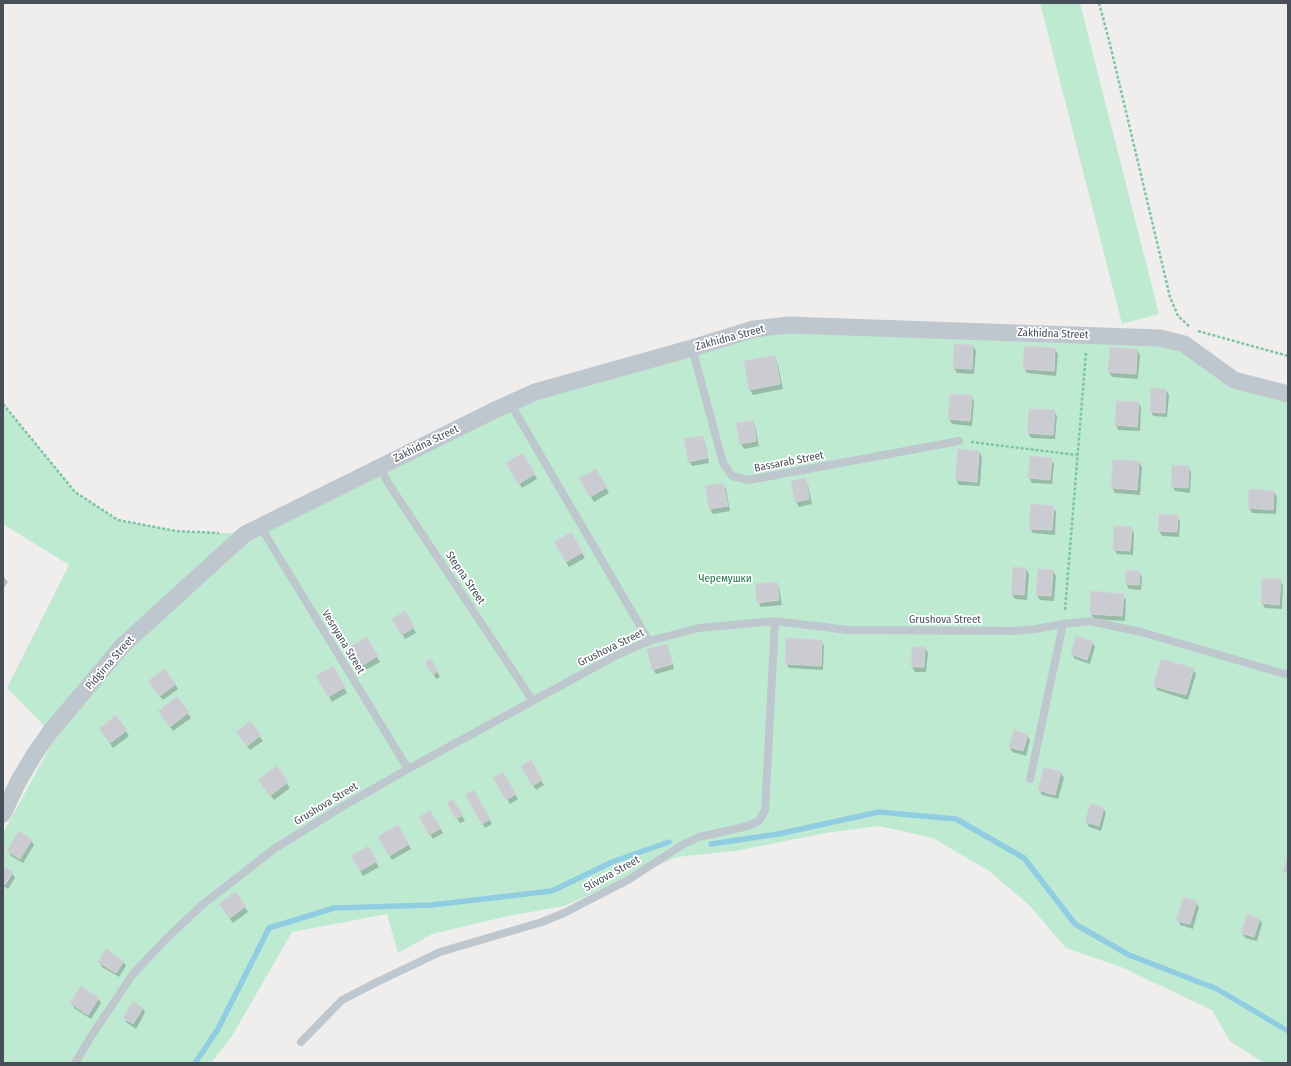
<!DOCTYPE html>
<html>
<head>
<meta charset="utf-8">
<style>
  body { margin:0 }
  #map { position:relative; width:1291px; height:1066px; overflow:hidden; background:#f0eded; font-family:"Fira Sans Condensed",sans-serif }
  canvas { display:block }
  .frame { position:absolute; inset:0; border:4px solid #474f59; pointer-events:none }
</style>
</head>
<body>
<div id="map">
<canvas width="1291" height="1066"></canvas>
<div class="frame"></div>
</div>
<script>
const g = document.querySelector('canvas').getContext('2d');
g.lineJoin = 'round';
function paint(path, color) {
  g.fillStyle = color;
  g.fill(path, 'evenodd');
}
function shape(rows) {
  const path = new Path2D();
  for (const r of rows) {
    path.moveTo(r[0], r[1]);
    for (let i = 2; i < r.length; i += 2) path.lineTo(r[i], r[i + 1]);
  }
  return path;
}
function stroke(path, color, width, dash) {
  g.strokeStyle = color;
  g.lineWidth = width;
  g.lineCap = dash ? 'butt' : 'round';
  g.setLineDash(dash || []);
  g.stroke(path);
}
function drawText(font, color, halo, rows, align = 'center') {
  g.font = font + ' "Fira Sans Condensed",sans-serif';
  g.lineWidth = 3.5;
  g.setLineDash([]);
  g.textBaseline = 'middle';
  g.strokeStyle = halo;
  g.fillStyle = color;
  for (const [text, x, y, turn = 0] of rows) {
    g.save();
    g.translate(x, y);
    g.rotate((+turn || 0) * Math.PI / 180);
    g.textAlign = isNaN(turn) ? turn : align;
    if (halo) g.strokeText(text, 0, 0);
    g.fillText(text, 0, 0);
    g.restore();
  }
}
paint(shape([
  [1040,3,1080,3,1159,314,1122,324],
  [786,332,1158,345,1182,350,1288,402,1288,1063,1264,1063,1230,1041,1212,1010,1121,967,1066,948,1029,905,989,871,933,838,879,826,826,833,735,851,677,857,564,906,508,916,432,934,398,953,387,914,292,932,232,1036,211,1063,3,1063,3,833,54,740,130,649,251,540,536,399,752,336],
  [3,404,75,492,118,520,176,531,245,534,123,645,50,732,7,688,69,565,3,524]
]), '#bfead2');
paint(shape([
  [973,346,976,351,974,374,957,373,954,368],
  [1111,348,1137,350,1140,355,1138,379,1112,377,1109,372],
  [1055,349,1058,354,1056,376,1027,373,1024,368],
  [774,356,777,361,783,389,753,395,750,390,745,361],
  [1166,390,1169,395,1167,417,1153,416,1151,411],
  [971,396,974,401,972,426,952,424,949,419],
  [1139,403,1141,408,1140,431,1118,430,1116,425],
  [1054,411,1057,416,1055,439,1031,438,1028,433],
  [752,421,755,426,759,446,744,449,741,444],
  [702,437,705,442,709,463,692,466,689,461],
  [979,452,982,457,980,486,959,485,956,480],
  [523,455,537,479,522,488,507,464],
  [1051,459,1054,464,1052,484,1032,483,1029,478],
  [1139,462,1142,467,1140,495,1115,493,1112,488],
  [1188,467,1191,472,1190,493,1175,491,1172,486],
  [596,470,609,493,594,502,581,479],
  [805,480,808,485,812,504,799,507,796,502,792,482],
  [723,484,726,489,730,511,713,514,710,509,706,487],
  [1274,492,1277,497,1276,514,1252,513,1249,508],
  [1053,507,1056,512,1055,535,1033,533,1030,528],
  [1177,516,1180,521,1179,537,1162,536,1159,531],
  [1131,528,1134,533,1133,555,1117,554,1114,549],
  [571,534,585,558,569,567,555,543],
  [1026,569,1029,574,1027,600,1015,599,1012,594],
  [1039,570,1053,571,1056,576,1054,601,1040,600,1037,595],
  [1127,571,1139,572,1142,577,1141,590,1129,589,1126,584],
  [3,576,8,582,3,589],
  [1263,579,1280,580,1283,585,1282,609,1265,608,1262,603],
  [777,583,779,588,782,605,761,607,758,602],
  [1123,595,1126,600,1125,621,1094,619,1091,614],
  [405,612,416,633,405,639,393,619],
  [1077,637,1092,642,1095,647,1090,664,1075,659,1072,654],
  [366,639,380,662,364,671,351,648],
  [821,641,824,646,823,670,789,668,786,663],
  [667,645,669,650,674,669,656,674,653,669],
  [925,648,928,653,926,672,915,672,912,667],
  [431,660,440,677,436,679,427,663],
  [333,668,347,693,332,702,317,676],
  [1193,669,1196,674,1188,700,1157,690,1154,685],
  [175,684,178,689,163,700,152,686],
  [177,698,191,718,173,731,159,712],
  [116,717,129,736,113,748,100,729],
  [250,723,263,741,250,750,240,737],
  [1014,731,1027,735,1030,740,1026,756,1012,752,1010,747],
  [530,762,544,785,536,790,522,766],
  [276,768,290,788,274,800,263,785],
  [1061,773,1064,778,1058,799,1042,795,1039,790],
  [503,774,518,799,510,804,495,778],
  [473,792,492,824,485,828,466,796],
  [453,801,465,821,460,823,448,804],
  [1103,808,1106,813,1101,831,1089,827,1086,822],
  [430,812,443,833,433,839,420,818],
  [397,826,411,849,392,860,379,837],
  [31,840,34,845,23,863,11,856,8,851],
  [367,848,379,867,363,876,352,856],
  [3,867,12,873,15,878,8,889,3,886],
  [235,893,248,912,233,923,223,909],
  [1196,902,1199,907,1193,929,1180,925,1178,920],
  [1259,918,1262,924,1257,941,1245,938,1242,933],
  [123,961,126,966,119,977,102,967,99,962],
  [98,998,101,1003,91,1019,74,1008,71,1003],
  [143,1008,145,1013,136,1029,127,1023,124,1018]
]), '#0003');
stroke(shape([
  [711,844,778,834,879,812,956,819,1024,858,1075,924,1129,955,1217,989,1288,1031],
  [195,1063,218,1029,269,928,334,908,431,905,552,891,612,862,669,842]
]), '#90cde3', 5.5);
const building = shape([
  [954,344,973,345,972,369,953,368,954,344],
  [1024,346,1055,348,1054,371,1023,369,1024,346],
  [1110,347,1137,349,1136,374,1108,372,1110,347],
  [775,355,780,384,749,390,744,361,775,355],
  [1151,388,1166,389,1165,413,1150,412,1151,388],
  [950,394,972,395,970,421,948,419,950,394],
  [1116,401,1139,402,1137,427,1115,425,1116,401],
  [1029,409,1055,410,1053,435,1027,433,1029,409],
  [753,420,756,441,740,444,736,423,753,420],
  [703,436,707,458,688,462,684,439,703,436],
  [958,449,979,451,977,482,955,480,958,449],
  [523,453,535,474,518,484,506,463,523,453],
  [1030,456,1052,458,1050,480,1028,478,1030,456],
  [1113,460,1139,461,1137,490,1111,488,1113,460],
  [1172,465,1189,466,1188,488,1171,487,1172,465],
  [596,469,607,487,590,497,579,478,596,469],
  [806,478,809,499,795,502,791,481,806,478],
  [723,483,728,506,709,509,705,486,723,483],
  [1249,489,1274,491,1273,510,1248,508,1249,489],
  [1031,504,1054,506,1052,530,1029,529,1031,504],
  [1159,514,1178,515,1177,532,1158,531,1159,514],
  [1114,526,1132,527,1130,551,1113,550,1114,526],
  [571,532,583,552,566,562,554,542,571,532],
  [1013,567,1026,568,1024,595,1011,594,1013,567],
  [1038,569,1053,570,1051,596,1036,595,1038,569],
  [1126,570,1140,571,1139,585,1125,584,1126,570],
  [1262,578,1281,579,1279,605,1261,603,1262,578],
  [777,582,779,600,757,603,755,584,777,582],
  [1091,591,1124,594,1122,616,1090,614,1091,591],
  [405,611,415,627,401,635,392,619,405,611],
  [1076,636,1093,641,1087,660,1071,654,1076,636],
  [367,637,378,656,361,666,350,647,367,637],
  [786,638,822,640,821,666,785,664,786,638],
  [667,644,672,664,652,670,647,649,667,644],
  [912,647,925,647,924,667,911,667,912,647],
  [431,659,438,671,433,675,425,662,431,659],
  [1161,659,1194,668,1186,695,1153,686,1161,659],
  [333,666,345,687,328,697,316,676,333,666],
  [164,669,176,684,160,696,148,681,164,669],
  [177,697,189,712,170,727,158,711,177,697],
  [116,715,127,730,110,743,99,729,116,715],
  [250,721,261,735,247,746,236,732,250,721],
  [1014,730,1028,734,1023,751,1009,747,1014,730],
  [531,760,542,780,532,786,521,766,531,760],
  [277,766,288,782,270,796,258,780,277,766],
  [1044,767,1061,772,1055,795,1038,790,1044,767],
  [503,772,516,794,506,800,493,778,503,772],
  [474,790,490,819,482,824,465,795,474,790],
  [453,800,463,815,456,819,447,803,453,800],
  [1090,804,1104,807,1099,826,1085,822,1090,804],
  [430,811,441,828,429,835,419,817,430,811],
  [398,825,409,844,389,856,378,837,398,825],
  [19,831,32,840,20,859,7,851,19,831],
  [368,846,377,861,360,871,351,856,368,846],
  [1288,855,1288,873,1283,872,1288,855],
  [3,866,13,872,5,885,3,883,3,866],
  [235,892,246,906,230,918,219,904,235,892],
  [1183,898,1197,901,1190,924,1176,921,1183,898],
  [1247,914,1260,918,1254,937,1241,933,1247,914],
  [106,949,124,961,116,973,98,962,106,949],
  [81,986,99,998,88,1015,70,1003,81,986],
  [133,1001,143,1008,133,1024,123,1018,133,1001]
]);
paint(building, '#caccd1');
stroke(building, '#d1d3d8', 1);
stroke(shape([
  [1099,3,1109,40,1170,297,1178,316,1190,327],
  [1198,331,1288,356],
  [3,404,75,492,118,520,176,531,219,533],
  [971,442,1077,455],
  [1065,610,1086,352]
]), '#7ac5a4', 2.5, [3, 2]);
stroke(shape([
  [692,348,723,463,732,476,749,480,959,441],
  [510,403,649,641],
  [380,467,388,483,533,701],
  [260,526,408,769],
  [1030,779,1063,624],
  [301,1042,342,1000,377,982,440,952,542,922,564,913,628,880,682,845,699,837,748,826,759,821,765,810,775,621],
  [75,1063,92,1035,133,974,167,938,202,905,274,849,340,808,408,769,617,655,649,641,699,628,775,621,848,630,1014,631,1035,629,1063,624,1090,621,1141,632,1288,675]
]), '#bfc7ce', 8);
stroke(shape([
  [3,814,19,780,34,755,50,732,123,645,245,534,493,411,535,392,692,348,754,329,788,325,1160,338,1184,344,1234,380,1288,394]
]), '#bfc7ce', 17);
drawText('11px', '#474f59', '#fff', [
  ["Zakhidna Street",1053,334,2],
  ["Zakhidna Street",730,338,-15],
  ["Zakhidna Street",426,444,-26],
  ["Bassarab Street",789,462,-11],
  ["Stepna Street",465,578,56],
  ["Grushova Street",945,620],
  ["Vesnyana Street",343,642,59],
  ["Grushova Street",611,648,-26],
  ["Pidgirna Street",110,663,-49],
  ["Grushova Street",326,804,-31],
  ["Slivova Street",612,874,-29]
]);
drawText('11px', '#1f734d', '#fff', [
  ["Черемушки",725,579]
]);
</script>
</body>
</html>
